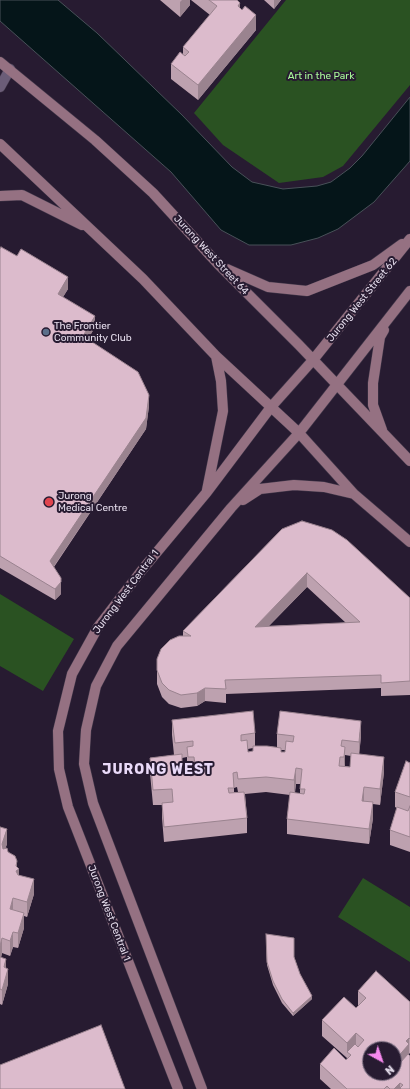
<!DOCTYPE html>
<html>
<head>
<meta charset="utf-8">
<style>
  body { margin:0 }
  #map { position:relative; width:410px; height:1089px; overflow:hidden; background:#271b31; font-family:Rubik,sans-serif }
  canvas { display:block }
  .north { position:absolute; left:362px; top:1041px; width:40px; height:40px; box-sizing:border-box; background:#271b31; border:1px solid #73687b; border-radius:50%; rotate:140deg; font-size:11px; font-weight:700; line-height:16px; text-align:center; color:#e4dceb }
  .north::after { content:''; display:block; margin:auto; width:14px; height:18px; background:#f689ee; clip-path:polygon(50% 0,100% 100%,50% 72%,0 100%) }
</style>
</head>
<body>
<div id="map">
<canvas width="410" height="1089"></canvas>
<div class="north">N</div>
</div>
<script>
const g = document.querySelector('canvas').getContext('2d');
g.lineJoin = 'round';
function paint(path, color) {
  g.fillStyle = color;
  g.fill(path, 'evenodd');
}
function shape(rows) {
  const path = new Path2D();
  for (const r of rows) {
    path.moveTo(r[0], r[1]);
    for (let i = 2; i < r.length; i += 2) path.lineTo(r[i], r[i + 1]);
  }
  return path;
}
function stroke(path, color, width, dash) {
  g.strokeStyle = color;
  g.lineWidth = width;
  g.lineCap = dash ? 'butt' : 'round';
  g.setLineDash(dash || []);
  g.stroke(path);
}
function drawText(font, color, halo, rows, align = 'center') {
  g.font = font + ' Rubik,sans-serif';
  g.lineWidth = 4;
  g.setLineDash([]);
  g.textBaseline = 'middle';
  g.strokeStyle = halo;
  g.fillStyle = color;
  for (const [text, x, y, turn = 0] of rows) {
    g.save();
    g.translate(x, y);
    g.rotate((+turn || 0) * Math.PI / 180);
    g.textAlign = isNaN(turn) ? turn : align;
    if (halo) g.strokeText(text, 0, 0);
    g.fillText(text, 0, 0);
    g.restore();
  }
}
paint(shape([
  [286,0,410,0,410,85,343,166,323,177,279,183,223,145,194,113],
  [0,594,74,639,43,691,0,666],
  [363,878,410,907,410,962,338,917]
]), '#2a5222');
const water = shape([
  [0,0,58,0,97,33,182,115,232,167,252,182,283,189,317,186,331,182,350,168,362,156,410,97,410,161,374,202,338,229,318,238,291,245,249,245,221,230,171,172,0,21,0,0]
]);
paint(water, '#051519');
stroke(water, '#485158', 1);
const street = shape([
  [0,87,10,69]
]);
const secondary = shape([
  [0,62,95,140,153,193,219,265,299,345,410,461],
  [0,144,143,279,216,356,299,433,354,494,410,542],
  [0,196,22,195,82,225],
  [227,269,268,287,307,291,373,265,402,244],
  [382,430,373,405,373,383,380,337,384,330],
  [207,490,223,411,221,381,216,356],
  [243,500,260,489,294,485,324,487,354,494],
  [178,1089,68,807,59,769,58,731,72,674,98,627,142,570,207,492,271,407,313,360,410,239],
  [202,1089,93,803,84,764,86,730,96,686,117,646,231,508,299,433,410,291]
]);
stroke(street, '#43394b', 11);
stroke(secondary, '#43394b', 11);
stroke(street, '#6b5d78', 10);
stroke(secondary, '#957182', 10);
paint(shape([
  [160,0,190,0,190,5,180,17],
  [191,0,229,0,240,9,256,30,198,100,171,79,171,64,183,55,183,47,210,15],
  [264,0,281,0,274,9],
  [0,249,68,289,63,297,95,327,88,339,149,406,146,429,54,567,61,589,61,594,55,600,0,568],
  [282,529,410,598,410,695,381,696,381,688,226,694,226,703,205,701,197,706,181,708,169,704,162,697,157,684,157,659,183,636,183,631],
  [307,587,346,623,269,626],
  [172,720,255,733,255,746,277,747,277,734,361,736,359,754,384,772,380,805,373,804,373,818,369,844,287,834,287,819,290,795,266,792,245,794,247,818,247,833,164,842,162,818,162,805,153,805,150,773,150,758,174,755,172,735],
  [253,748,253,751,248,752,248,749],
  [281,750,285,750,285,752,281,752],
  [345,755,351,756,350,767,345,766],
  [187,757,187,763,182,763,182,758],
  [190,772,194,772,195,775,190,776],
  [296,784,300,784,300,793,295,793],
  [237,787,238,792,234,792,234,788],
  [410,763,410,852,390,845,390,830,397,808,395,807,395,792],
  [0,827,7,844,5,849,8,852,17,868,19,875,34,894,27,917,24,916,24,928,18,948,13,947,10,956,2,953,1,958,6,968,8,984,2,1005,0,1004],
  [266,934,294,957,300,974,312,999,293,1016,282,1003,273,985,267,965],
  [358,991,410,1002,410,1054,409,1053,410,1089,331,1089,320,1079,320,1064,346,1060,347,1058,347,1057,347,1058,322,1036,322,1020,356,1008,358,1006]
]), '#bda1af');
paint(shape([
  [182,0,190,0,190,5,180,17,180,2],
  [274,0,281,0,274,9],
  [240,3,240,18,238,6],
  [256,15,256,30,198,100,198,85],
  [68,277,68,289,58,305,58,294],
  [95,316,95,327,83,348,83,336],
  [149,395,149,406,146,429,50,572,50,561],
  [307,573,307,587,255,640,255,627],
  [61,578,61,594,55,600,55,589],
  [205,688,205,701,197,706,197,693],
  [361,721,361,736,359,757,359,742],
  [345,747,345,762,344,772,344,757],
  [384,757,384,772,380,805,380,789],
  [296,768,296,784,294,795,294,780],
  [364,787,364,803,362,801],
  [373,802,373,818,369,844,369,829],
  [7,829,7,844,2,859,2,844],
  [17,861,17,871,19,869,19,885,16,887,16,866],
  [34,879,34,894,27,917,27,902],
  [13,898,13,914,10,909],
  [24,913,24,928,18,948,18,933],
  [13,932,13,947,10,956,10,941],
  [2,938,2,953,0,961,0,946],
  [6,959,6,974,4,967],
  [8,969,8,984,2,1005,2,990],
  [312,996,312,999,293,1016,293,1013],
  [356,1033,356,1048,347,1052,347,1058,347,1043],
  [409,1038,409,1059,396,1074,396,1059,406,1041],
  [400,1083,400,1089,394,1089]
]), '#9a838f');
const building = shape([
  [209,0,237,0,240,3,238,6,242,10,245,6,256,15,198,85,171,64,180,52,185,56,189,52,183,47,217,6,209,0],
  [1,247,17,256,21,249,68,277,58,294,95,316,83,336,138,372,149,395,146,418,50,561,61,578,61,582,55,589,0,556,0,249,1,247],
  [302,521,332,530,347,540,410,598,410,681,381,683,381,675,225,680,226,689,205,688,197,693,181,695,169,690,162,683,157,670,157,659,161,649,170,640,179,636,191,636,183,631,282,529,302,521],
  [307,573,360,622,255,627,307,573],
  [253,711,255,733,241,735,241,741,247,740,248,752,253,751,253,746,267,746,281,748,281,752,285,752,286,741,293,742,294,736,277,734,280,711,361,721,359,742,342,740,341,746,345,747,344,757,340,757,339,766,350,767,351,753,384,757,380,789,364,787,362,801,373,802,369,829,287,819,290,792,304,794,305,789,300,789,302,769,296,768,294,780,266,777,238,779,237,772,233,773,234,788,228,788,229,793,244,792,247,818,164,827,162,803,173,802,172,789,153,790,150,758,182,754,182,763,188,763,190,776,196,775,194,757,188,757,187,747,193,746,193,741,175,743,172,720,253,711],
  [406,761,410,763,410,797,395,792,406,761],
  [410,806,410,837,390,830,397,807,408,811,410,806],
  [0,827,7,829,2,844,3,849,7,848,8,852,15,856,17,861,16,866,19,869,16,871,18,875,34,879,27,902,13,898,10,909,24,913,18,933,13,932,10,941,2,938,0,946,0,827],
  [266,934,294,938,294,957,300,974,312,996,293,1013,282,999,273,981,267,962,266,934],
  [0,957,6,959,4,967,8,969,2,990,0,989,0,957],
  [376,971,410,1002,410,1039,409,1038,406,1041,409,1044,396,1059,400,1063,408,1054,410,1056,410,1089,401,1089,400,1088,403,1085,400,1083,394,1089,390,1089,387,1086,384,1089,347,1089,320,1064,334,1048,346,1060,351,1055,347,1052,355,1044,358,1047,364,1040,356,1033,347,1043,322,1020,344,997,356,1008,366,998,358,991,376,971],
  [370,1049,394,1049,394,1073,370,1073,370,1049],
  [101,1025,125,1089,0,1089,0,1065,101,1025]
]);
paint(building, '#dcbbcc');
stroke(building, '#9a838f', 1);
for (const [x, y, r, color] of [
  [46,332,4,"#5c6f8a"],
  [49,502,5,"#e0444e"]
]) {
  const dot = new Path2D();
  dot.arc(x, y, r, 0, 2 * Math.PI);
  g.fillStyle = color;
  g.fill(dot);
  stroke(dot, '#271b31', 1.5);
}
drawText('10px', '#a7f898', '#271b31', [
  ["Art in the Park",321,76]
]);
drawText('10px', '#e4dceb', '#271b31', [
  ["Jurong West Street 64",211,255,47],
  ["Jurong West Street 62",362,300,-51],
  ["Jurong West Central 1",126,592,-53],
  ["Jurong West Central 1",109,913,69]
]);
drawText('10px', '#e4dceb', '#271b31', [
  ["The Frontier",54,326],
  ["Community Club",54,338],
  ["Jurong",58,496],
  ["Medical Centre",58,508]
], 'left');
g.letterSpacing = '1px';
drawText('bold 14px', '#eadaf9', '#271b31', [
  ["JURONG WEST",158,770]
]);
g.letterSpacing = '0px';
</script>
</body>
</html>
